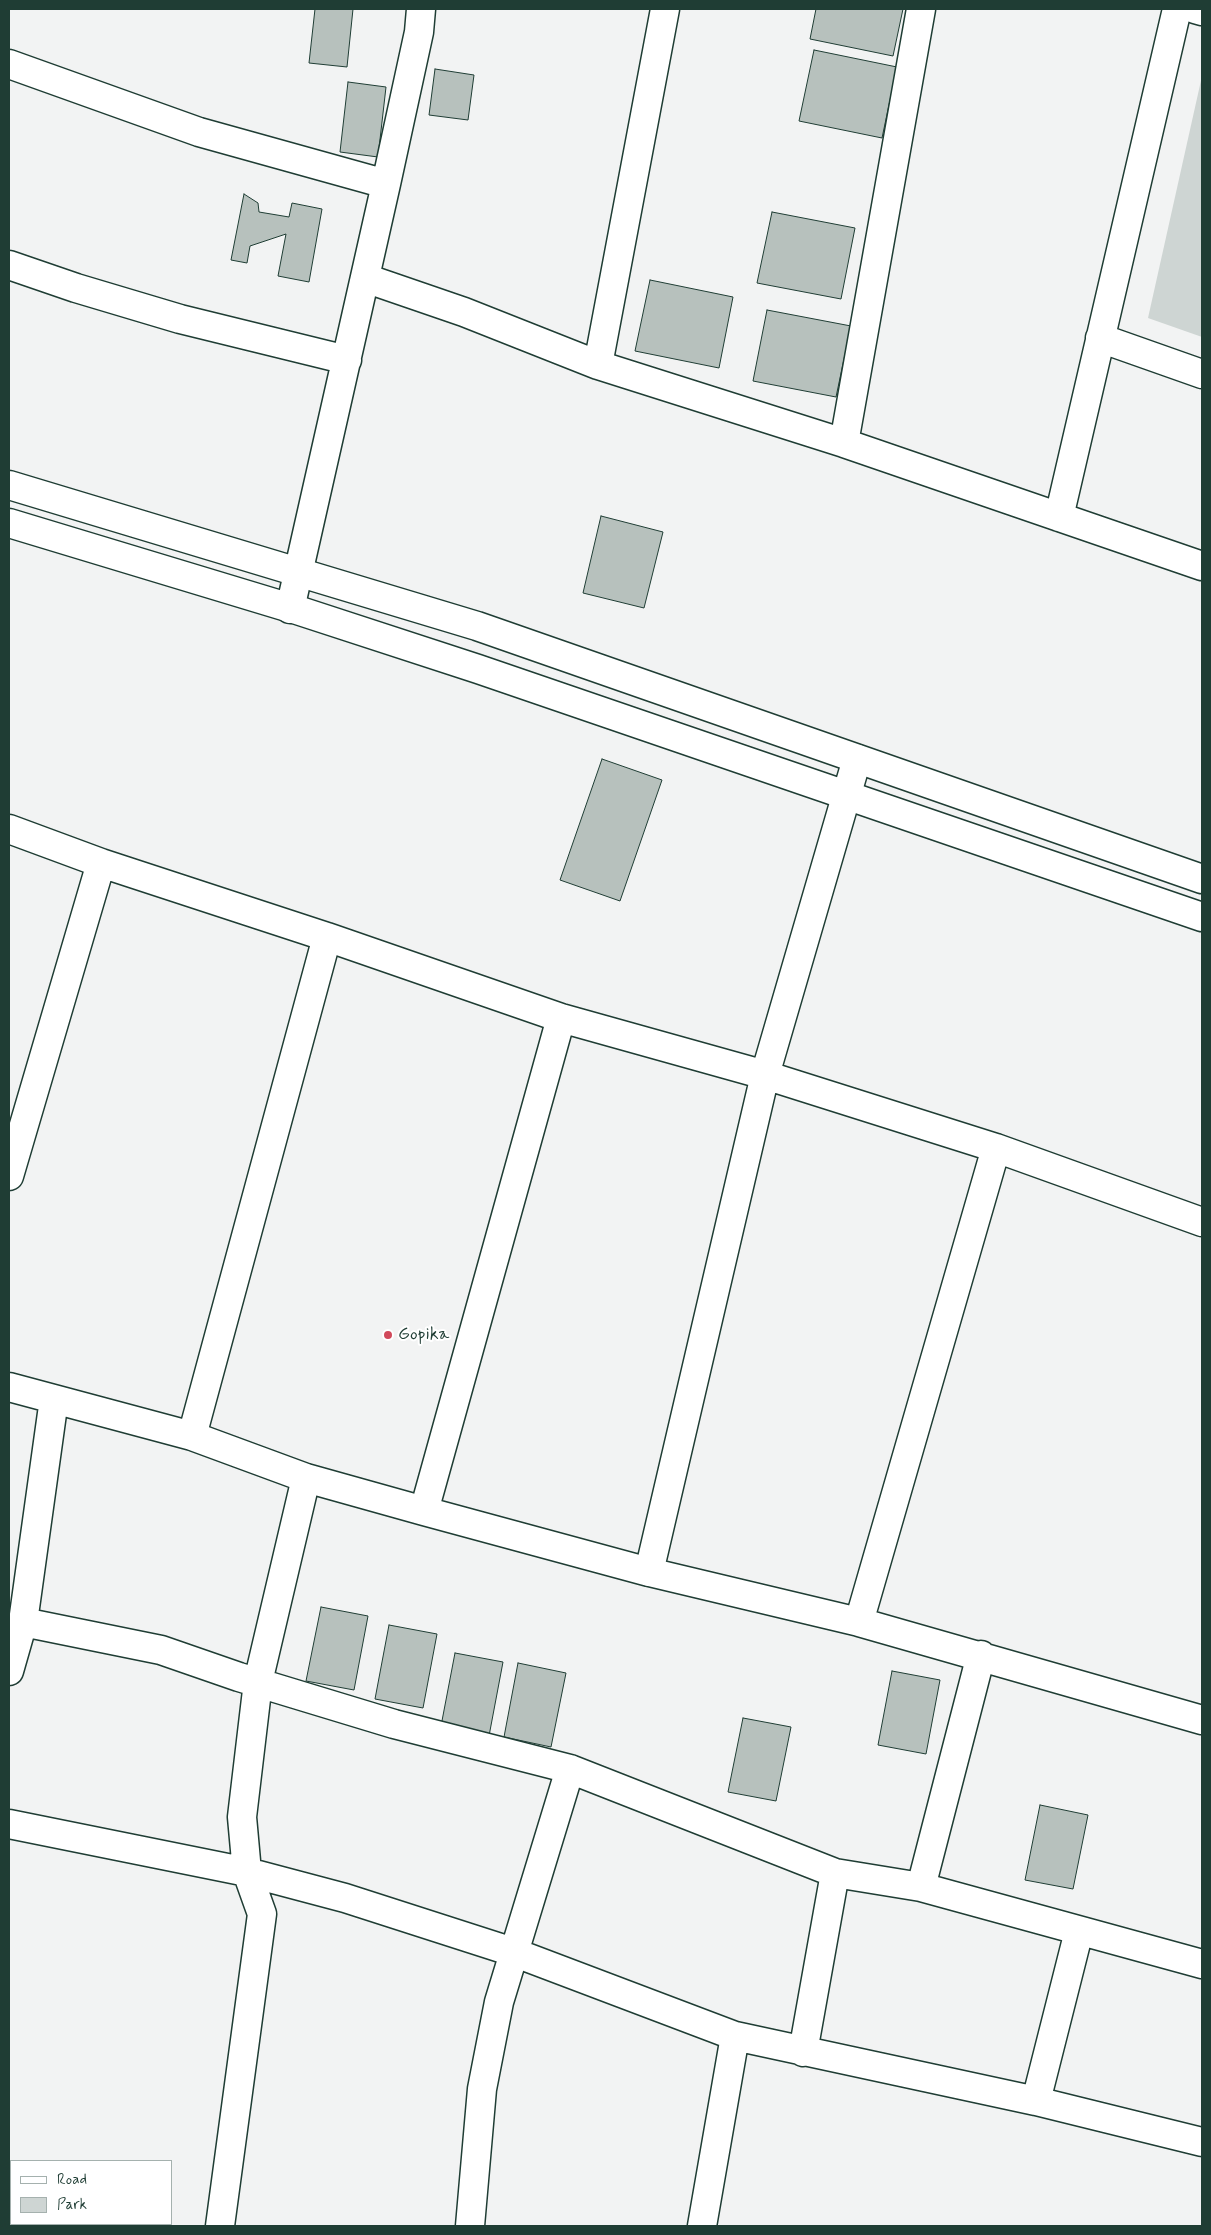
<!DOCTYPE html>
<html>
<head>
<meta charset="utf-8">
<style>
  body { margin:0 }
  #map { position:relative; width:1211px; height:2235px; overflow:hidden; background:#f2f3f3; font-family:Mynerve,sans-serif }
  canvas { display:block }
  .frame { position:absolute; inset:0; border:10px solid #1f3d34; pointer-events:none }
  .legend { position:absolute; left:10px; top:2160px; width:162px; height:65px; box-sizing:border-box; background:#fff; border:1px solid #a5b1ae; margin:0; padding:6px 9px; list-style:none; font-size:15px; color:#1f3d34 }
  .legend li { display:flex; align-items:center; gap:10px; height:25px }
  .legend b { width:25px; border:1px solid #a5b1ae }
</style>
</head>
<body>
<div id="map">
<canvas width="1211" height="2235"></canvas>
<div class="frame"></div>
<ul class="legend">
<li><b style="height:6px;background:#fff"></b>Road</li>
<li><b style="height:14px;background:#ced5d3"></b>Park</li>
</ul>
</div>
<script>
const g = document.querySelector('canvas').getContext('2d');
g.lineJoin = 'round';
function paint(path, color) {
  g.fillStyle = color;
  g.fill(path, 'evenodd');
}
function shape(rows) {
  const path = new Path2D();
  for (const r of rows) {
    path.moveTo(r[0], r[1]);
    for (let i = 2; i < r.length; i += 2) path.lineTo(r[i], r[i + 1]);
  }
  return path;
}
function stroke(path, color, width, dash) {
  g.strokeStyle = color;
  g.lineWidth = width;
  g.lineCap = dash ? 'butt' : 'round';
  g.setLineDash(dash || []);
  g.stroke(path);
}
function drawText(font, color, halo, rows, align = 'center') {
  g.font = font + ' Mynerve,sans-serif';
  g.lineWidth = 4;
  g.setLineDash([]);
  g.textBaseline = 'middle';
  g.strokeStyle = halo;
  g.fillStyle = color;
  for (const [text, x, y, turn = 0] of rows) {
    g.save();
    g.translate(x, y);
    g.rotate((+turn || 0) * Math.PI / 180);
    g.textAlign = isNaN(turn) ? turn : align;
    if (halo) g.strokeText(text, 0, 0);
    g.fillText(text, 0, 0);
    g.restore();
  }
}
paint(shape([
  [1202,76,1202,337,1148,318]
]), '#ced5d3');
const building = shape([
  [315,9,353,9,347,67,309,63,315,9],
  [816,9,903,9,893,56,810,39,816,9],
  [814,50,897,67,882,138,799,121,814,50],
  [435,69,474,75,468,120,429,115,435,69],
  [348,82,386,87,378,157,340,152,348,82],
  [244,194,258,203,259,212,289,217,292,203,322,209,309,282,278,276,286,234,250,246,247,263,231,260,244,194],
  [772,212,855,228,841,299,757,283,772,212],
  [650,280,733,297,719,368,635,351,650,280],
  [767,310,851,326,836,397,753,381,767,310],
  [601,516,663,532,644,608,583,593,601,516],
  [602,759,662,780,620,901,560,880,602,759],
  [321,1607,368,1616,354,1690,306,1681,321,1607],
  [389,1625,437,1634,423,1708,375,1699,389,1625],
  [455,1653,503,1662,489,1736,441,1726,455,1653],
  [518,1663,566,1673,551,1747,504,1737,518,1663],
  [892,1671,940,1680,926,1754,878,1745,892,1671],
  [743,1718,791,1727,776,1801,728,1792,743,1718],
  [1040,1805,1088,1815,1073,1889,1025,1880,1040,1805]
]);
paint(building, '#b7c1bd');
stroke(building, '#1f3d34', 1);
const minor = shape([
  [1195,9,1202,11],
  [9,64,199,132,386,184],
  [9,265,76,288,180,319,347,360],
  [365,278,464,312,598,365,844,443,1202,566],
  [1100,338,1202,374],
  [598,365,665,9],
  [844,443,921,9],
  [1059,517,1177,9],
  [290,609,386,184,419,32,421,9],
  [9,829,101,863],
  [327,937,561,1018,765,1075,996,1148,1202,1222],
  [9,1176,101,863,327,937,192,1436],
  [9,1387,192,1436,306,1478,424,1511,649,1572,859,1622,1202,1720],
  [54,1399,23,1622,161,1650,239,1677,394,1724,570,1769,835,1873,921,1887,1202,1964],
  [424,1511,561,1018],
  [649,1572,765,1075,857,759],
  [859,1622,996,1148],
  [9,1671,23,1622],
  [9,1824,247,1872,345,1898,513,1952,735,2036,702,2226],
  [921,1887,981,1655],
  [735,2036,1036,2101,1202,2142],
  [803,2052,835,1873],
  [1036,2101,1079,1931],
  [220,2226,262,1914,247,1872,242,1817,258,1682,306,1478],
  [470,2226,482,2089,499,2002,570,1769]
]);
const tertiary = shape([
  [9,485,477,626,1202,879],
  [9,523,297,610,478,669,1202,917]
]);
stroke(minor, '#1f3d34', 31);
stroke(tertiary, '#1f3d34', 31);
stroke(minor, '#fff', 28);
stroke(tertiary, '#fff', 28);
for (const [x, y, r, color] of [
  [388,1335,5,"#d1495b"]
]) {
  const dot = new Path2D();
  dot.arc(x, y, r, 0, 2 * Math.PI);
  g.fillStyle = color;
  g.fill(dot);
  stroke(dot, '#fff', 2);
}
drawText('18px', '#1f3d34', '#fff', [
  ["Gopika",398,1335]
], 'left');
</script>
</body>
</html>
